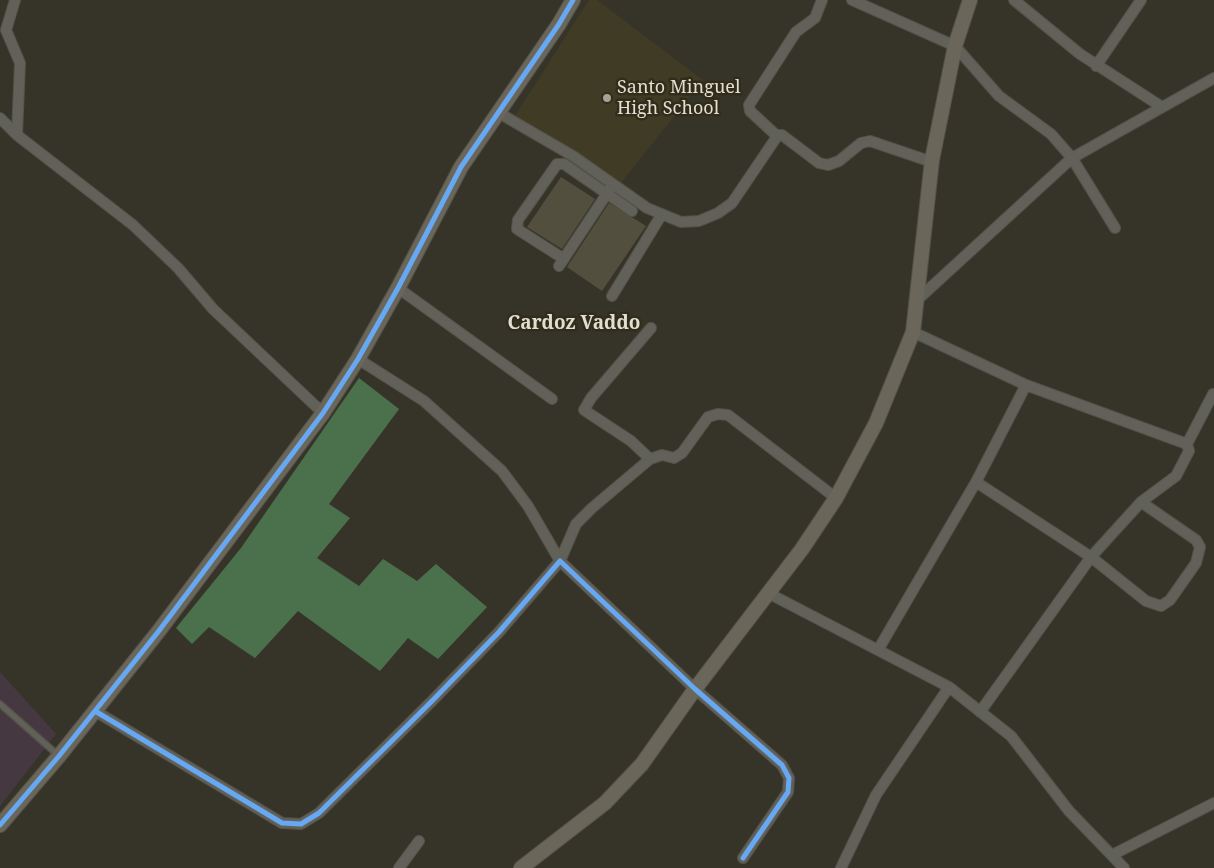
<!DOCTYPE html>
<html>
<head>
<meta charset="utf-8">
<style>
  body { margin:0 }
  canvas { display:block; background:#363429 }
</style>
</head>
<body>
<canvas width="1214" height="868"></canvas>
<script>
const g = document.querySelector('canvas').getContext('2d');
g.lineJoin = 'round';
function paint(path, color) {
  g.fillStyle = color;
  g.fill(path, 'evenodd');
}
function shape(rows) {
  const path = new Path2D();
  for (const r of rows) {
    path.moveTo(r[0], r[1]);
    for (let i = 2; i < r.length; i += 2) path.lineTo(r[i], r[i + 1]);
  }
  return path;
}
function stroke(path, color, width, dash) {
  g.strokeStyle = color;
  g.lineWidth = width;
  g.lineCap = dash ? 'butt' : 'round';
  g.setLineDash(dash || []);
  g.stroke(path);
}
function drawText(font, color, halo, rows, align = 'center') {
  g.font = font + ' "Noto Serif",serif';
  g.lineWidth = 5;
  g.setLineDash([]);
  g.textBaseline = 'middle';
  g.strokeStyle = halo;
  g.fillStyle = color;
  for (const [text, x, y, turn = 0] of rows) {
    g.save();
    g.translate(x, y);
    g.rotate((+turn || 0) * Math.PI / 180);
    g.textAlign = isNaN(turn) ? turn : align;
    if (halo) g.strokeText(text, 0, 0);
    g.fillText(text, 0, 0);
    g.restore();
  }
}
paint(shape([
  [0,672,56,734,0,806]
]), '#463841');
paint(shape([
  [589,0,597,0,703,80,616,189,515,116]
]), '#403b24');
paint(shape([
  [359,378,399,409,329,504,350,518,317,558,359,586,383,559,417,581,436,564,487,607,438,659,408,638,380,671,298,611,255,658,209,627,192,644,176,628,241,548]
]), '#4b714c');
paint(shape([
  [561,177,595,199,562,249,527,227],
  [609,203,646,226,602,291,567,267]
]), '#534f3f');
const lane = shape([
  [0,704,59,756]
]);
const street = shape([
  [15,0,6,30,20,63,17,135],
  [852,0,955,46,999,96,1051,134,1072,158,1115,228],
  [1014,0,1080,54,1162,107],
  [1096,66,1141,0],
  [499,113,573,156,647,208,681,222,699,221,718,213,732,203,778,135,782,135,819,163,828,165,839,161,861,143,870,141,932,162],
  [0,118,17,135,133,225,178,268,213,309,323,413],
  [777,136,750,111,749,105,796,32,815,18,822,0],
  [564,259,517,229,518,220,557,164,564,164,632,211],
  [559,266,610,189],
  [398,288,552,399],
  [612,296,662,214],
  [916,301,1072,158,1214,78],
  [913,332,1026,385,1187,444,1213,394],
  [358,359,424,401,502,471,528,506,560,561],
  [650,459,631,441,584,410,591,398,651,328],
  [976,482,1091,557,1146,601,1161,606,1170,600,1196,563,1200,547,1196,540,1141,502],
  [560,561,576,524,592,508,650,459,662,455,674,458,682,453,708,417,718,414,728,415,836,498],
  [768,593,949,687,1011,736,1069,811,1124,868],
  [878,650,976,482,1026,385],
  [95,711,282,823,301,824,319,813,432,701,499,632,560,561,695,689,782,765,789,778,788,792,743,858],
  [980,712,1091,557,1141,502,1176,476,1189,451,1187,444],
  [1112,855,1214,803],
  [399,868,419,841],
  [841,868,876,795,949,687]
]);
const secondary = shape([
  [0,825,59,756,158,632,323,413,358,359,398,288,461,167,559,24,573,0],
  [521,868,605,803,642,764,695,689,802,549,836,498,876,423,913,332,932,160,955,46,970,0]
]);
stroke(lane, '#545149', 8);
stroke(street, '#545149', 12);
stroke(secondary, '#545149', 16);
stroke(lane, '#626159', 5);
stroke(street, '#626159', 10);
stroke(secondary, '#6a665a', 14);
stroke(shape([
  [95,711,282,823,301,824,319,813,432,701,499,632,560,561,695,689,782,765,789,778,788,792,743,858],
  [0,825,59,756,158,632,323,413,358,359,398,288,461,167,559,24,573,0]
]), '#66a8f1', 5);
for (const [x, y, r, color] of [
  [607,98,5,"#a5a298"]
]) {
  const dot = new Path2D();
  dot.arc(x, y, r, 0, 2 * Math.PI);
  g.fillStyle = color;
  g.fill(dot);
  stroke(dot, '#312d1a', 2);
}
drawText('18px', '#e1ded3', '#312d1a', [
  ["Santo Minguel",617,88],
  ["High School",617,109]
], 'left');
drawText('bold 19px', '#e1ded3', '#312d1a', [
  ["Cardoz Vaddo",574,324]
]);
</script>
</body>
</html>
